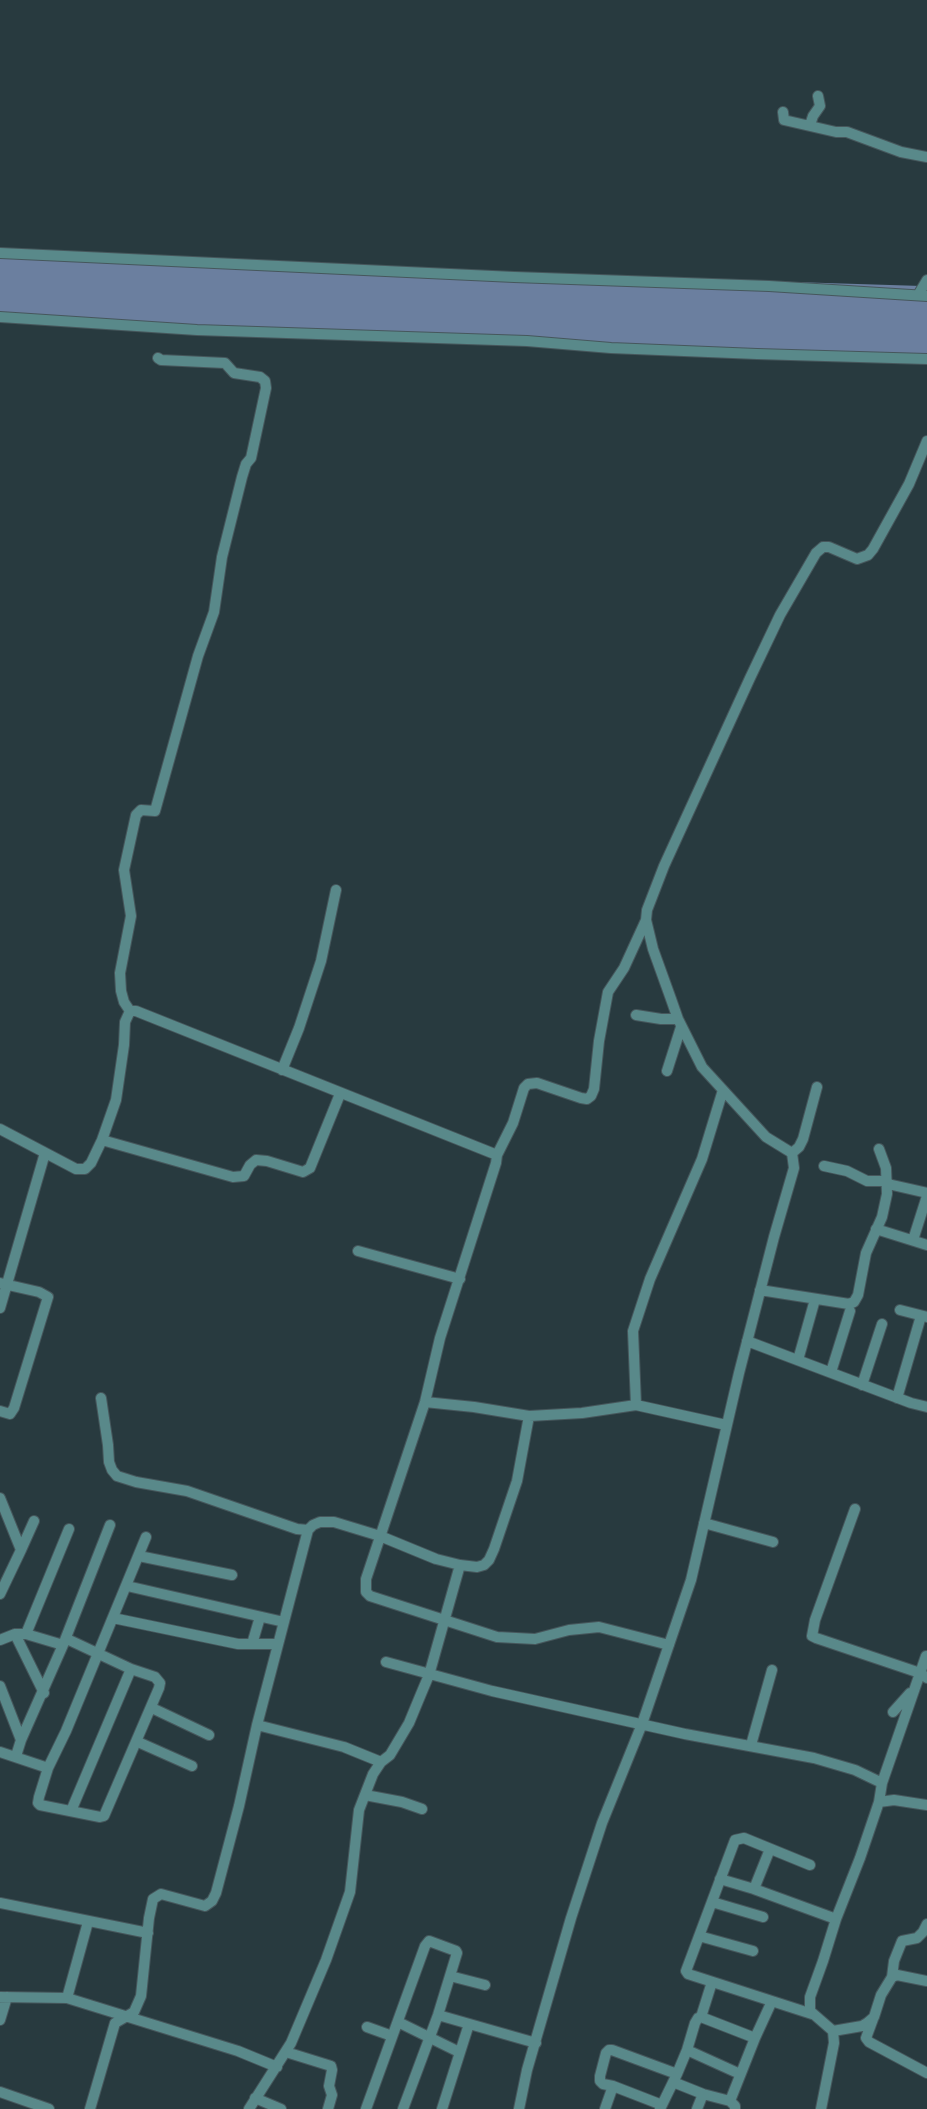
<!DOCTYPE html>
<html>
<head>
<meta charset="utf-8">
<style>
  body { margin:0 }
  canvas { display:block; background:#283a3f }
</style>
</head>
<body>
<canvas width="927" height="2109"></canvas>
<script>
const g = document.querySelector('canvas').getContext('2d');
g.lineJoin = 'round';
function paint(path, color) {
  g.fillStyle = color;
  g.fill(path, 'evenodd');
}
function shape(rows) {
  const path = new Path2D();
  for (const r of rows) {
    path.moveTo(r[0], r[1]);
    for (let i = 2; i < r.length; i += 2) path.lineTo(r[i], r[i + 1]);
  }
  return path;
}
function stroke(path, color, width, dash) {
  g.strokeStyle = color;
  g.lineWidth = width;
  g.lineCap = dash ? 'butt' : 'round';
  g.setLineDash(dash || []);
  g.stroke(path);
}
paint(shape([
  [0,254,149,262,922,286,927,290,927,361,0,318]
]), '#6b7f9f');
const minor = shape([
  [783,112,784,120,836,132,847,132,901,152,927,157],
  [810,125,813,116,820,106,818,96],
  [0,253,514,277,769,286,927,296],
  [918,295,927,280],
  [0,317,197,330,527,341,611,348,757,354,927,359],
  [130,1011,124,1002,121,991,120,973,131,916,124,870,136,815,141,810,155,811,198,656,214,612,222,557,242,477,246,464,251,458,266,388,265,381,260,377,234,373,225,363,161,360,158,358],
  [636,1015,661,1019,678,1019],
  [282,1070,299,1028,321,961,336,890],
  [667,1071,681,1027],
  [0,1129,76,1169,85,1169,91,1163,102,1140,116,1100,124,1045,125,1022,130,1011,136,1011,497,1155,496,1163,440,1338,425,1402,366,1579,366,1592,370,1596,497,1637,535,1639,569,1630,599,1627,669,1645],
  [102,1140,233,1177,244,1176,250,1165,256,1160,267,1161,303,1172,310,1168,340,1094],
  [792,1153,799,1147,803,1139,817,1087],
  [497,1155,513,1123,524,1088,528,1084,537,1083,581,1098,587,1099,591,1096,594,1089,599,1041,608,992,624,968,646,920],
  [824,1166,847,1171,867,1181,887,1181],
  [888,1184,927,1193],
  [876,1229,927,1245],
  [913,1240,927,1196],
  [358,1251,460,1279],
  [0,1283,39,1292,48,1297,14,1408,10,1414,0,1411],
  [760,1290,849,1304,854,1302,858,1295,866,1253,882,1217,887,1194,886,1168,879,1149],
  [0,1308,45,1153],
  [900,1310,927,1317],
  [747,1341,911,1403,927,1407],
  [798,1360,814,1303],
  [831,1372,850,1311],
  [862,1385,882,1324],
  [101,1398,108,1445,109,1462,112,1470,117,1476,136,1482,187,1491,297,1529,308,1530,313,1525,320,1522,334,1522,380,1536,436,1559,460,1565,477,1567,484,1565,489,1560,494,1549,517,1481,529,1416,582,1413,636,1405,726,1425],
  [897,1398,921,1316],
  [425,1402,474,1407,529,1416],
  [636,1405,633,1331,650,1279,702,1159,723,1090],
  [0,1498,21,1550,0,1594],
  [855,1509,815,1620,812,1636,816,1638,920,1673,927,1678],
  [704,1523,773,1542],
  [21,1550,34,1521],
  [139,1556,232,1575],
  [127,1586,284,1622],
  [113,1618,238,1644,277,1644],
  [15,1634,44,1693],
  [26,1634,69,1529],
  [0,1640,15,1634,26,1634,63,1645,110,1525],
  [252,1644,260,1617],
  [386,1662,492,1691,685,1734,814,1758,855,1770,882,1783,879,1802,860,1858,836,1919,823,1961,810,1997,810,2011,833,2031,834,2043,821,2109],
  [0,1686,21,1740],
  [152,1708,209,1735],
  [893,1712,910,1693],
  [257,1725,344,1747,381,1762],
  [138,1742,192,1766],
  [751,1745,772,1670],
  [0,1752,48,1768,66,1731,146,1537],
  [16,1756,21,1740,63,1645],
  [48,1768,39,1797,38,1803,40,1805,100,1817,104,1816,159,1688,160,1683,155,1677,131,1669,67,1639],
  [882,1783,926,1656],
  [365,1795,402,1802,422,1809],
  [879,1802,894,1800,927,1805],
  [71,1811,131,1669],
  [810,1865,744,1838,735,1840,686,1971,688,1974,812,2014],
  [720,1879,754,1889,836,1919],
  [754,1889,770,1849],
  [712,1902,763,1917],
  [0,1903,148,1933],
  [699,1936,753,1951],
  [450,1976,485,1985],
  [892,1977,894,1961,902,1941,917,1938,923,1932,927,1924],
  [0,1997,67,1998,238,2051,277,2067],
  [67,1998,88,1922],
  [438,2015,536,2043],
  [701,2017,712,1982],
  [873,2019,866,2038,869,2042,927,2073],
  [0,2020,7,1997],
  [398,2022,459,2052],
  [367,2027,392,2036],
  [833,2031,862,2026,867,2023,874,2017,881,1995,892,1977,897,1975,927,1981],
  [755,2038,772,2001],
  [687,2050,740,2074],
  [286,2052,331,2066,332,2070,329,2086,332,2095,328,2109],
  [677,2074,687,2050,695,2023,698,2018,701,2017,755,2038,730,2101],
  [673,2082,703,2094],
  [613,2086,662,2105],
  [0,2092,49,2109],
  [255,2098,281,2109],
  [90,2109,115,2023,134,2012,141,1996,149,1918,153,1899,161,1894,205,1906,212,1901,216,1893,239,1806,257,1725,308,1530],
  [249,2109,291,2043,326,1960,350,1892,359,1810,373,1774,381,1762,390,1755,409,1723,421,1694,429,1675,460,1565],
  [366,2109,425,1946,429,1941,456,1951,457,1953,438,2015,403,2109],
  [442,2109,469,2024],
  [519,2109,527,2070,571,1918,602,1823,642,1724,691,1580,739,1373,774,1237,794,1168,792,1153,766,1137,702,1067,678,1019,671,999,653,949,646,920,647,910,664,866,750,678,780,615,816,553,823,547,829,547,857,559,868,555,873,549,909,484,927,441],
  [605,2109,613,2086,603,2084,600,2081,600,2076,606,2053,609,2050,612,2050,677,2074,660,2109],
  [697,2109,703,2094,730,2101,735,2106,735,2109]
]);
stroke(minor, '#46575c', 12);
stroke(minor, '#59898a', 10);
</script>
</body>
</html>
